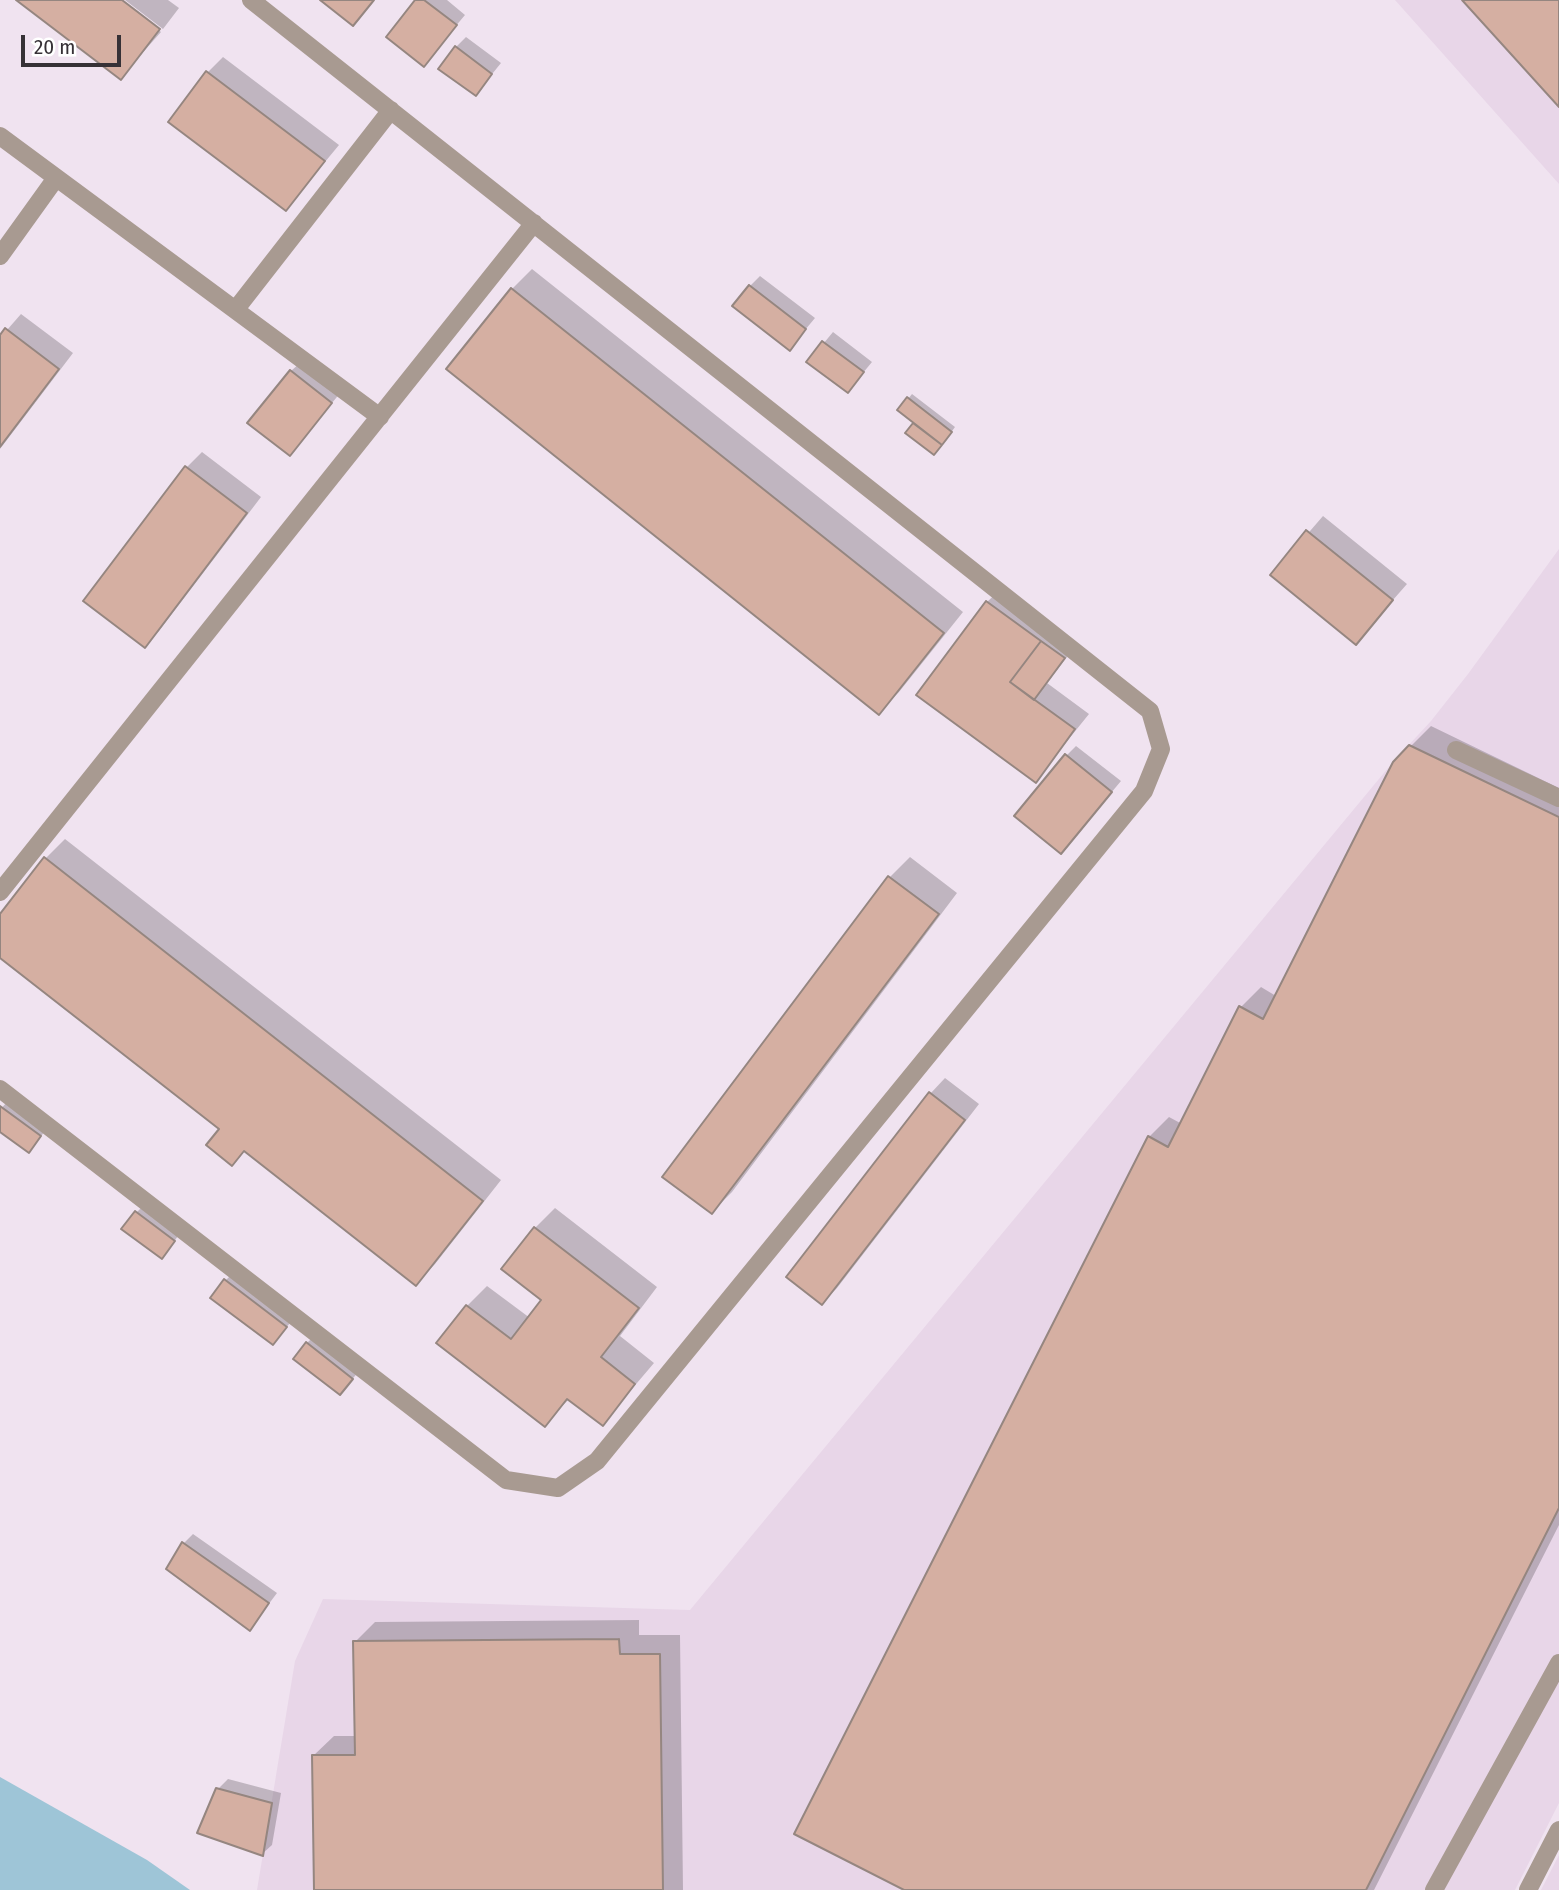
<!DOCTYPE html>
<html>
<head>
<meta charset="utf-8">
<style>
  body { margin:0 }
  #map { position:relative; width:1559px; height:1890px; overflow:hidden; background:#f0e3f0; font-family:"Fira Sans Condensed",sans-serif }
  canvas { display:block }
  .scale { position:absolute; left:21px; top:35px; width:100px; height:32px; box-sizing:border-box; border:4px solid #363136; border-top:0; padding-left:9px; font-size:21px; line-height:24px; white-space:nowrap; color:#363136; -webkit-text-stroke:5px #fff; paint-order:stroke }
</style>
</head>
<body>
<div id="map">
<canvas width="1559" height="1890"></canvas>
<div class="scale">20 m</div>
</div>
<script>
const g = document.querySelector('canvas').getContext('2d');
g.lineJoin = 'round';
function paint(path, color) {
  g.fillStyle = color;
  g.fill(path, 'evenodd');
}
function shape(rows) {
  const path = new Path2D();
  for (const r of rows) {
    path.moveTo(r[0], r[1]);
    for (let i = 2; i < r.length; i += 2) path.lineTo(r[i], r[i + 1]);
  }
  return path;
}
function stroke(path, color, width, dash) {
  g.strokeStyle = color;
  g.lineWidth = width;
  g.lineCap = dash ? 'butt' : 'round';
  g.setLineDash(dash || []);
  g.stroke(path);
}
paint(shape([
  [1395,0,1559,0,1559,184],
  [1559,549,1559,1803,1515,1890,257,1890,295,1661,323,1599,690,1610,1393,762,1431,721,1468,674],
  [1559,1855,1559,1890,1541,1890]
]), '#e8d6e8');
paint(shape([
  [0,1777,147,1860,190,1890,0,1890]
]), '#9ec5d7');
paint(shape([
  [19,0,119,0,161,32,121,77],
  [125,0,168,0,179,8,163,29],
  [418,0,447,0,465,15,424,64],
  [466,37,501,63,476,94,456,47],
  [223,57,339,145,286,209,208,72],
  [532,269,963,612,899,692,879,712,448,369,512,289],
  [760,276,815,318,790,348,750,286],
  [21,314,73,353,0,449,0,338],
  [833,332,872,362,848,391,809,361],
  [301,362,341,392,290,454,291,371],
  [912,394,955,427,939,449,908,433,915,422,908,399],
  [202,452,261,497,159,631,144,646,187,467],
  [1323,516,1407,584,1356,642,1272,575],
  [1003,587,1074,648,1047,683,1089,714,1035,781,919,695,987,602],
  [1431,726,1559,788,1559,1525,1374,1890,908,1890,1149,1137,1169,1117,1182,1124,1241,1007,1261,987,1276,996,1394,763],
  [1076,746,1121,781,1070,842,1067,755],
  [65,839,501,1180,435,1264,416,1284,245,1150,232,1164,221,1128,0,955,0,916,45,859],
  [910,857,957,893,732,1192,712,1212,664,1176,890,877],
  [945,1078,979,1104,837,1288,822,1303,930,1094],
  [6,1103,45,1131,33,1147,0,1130,0,1110],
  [141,1208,178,1236,166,1253,136,1213],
  [555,1208,657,1287,620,1336,654,1363,603,1423,570,1398,545,1424,467,1306,487,1286,530,1318,544,1300,535,1228],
  [235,1271,296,1316,273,1343,226,1280],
  [317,1333,362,1368,340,1393,307,1343],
  [193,1534,277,1593,250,1629,184,1543],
  [639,1620,639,1635,680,1635,683,1890,316,1890,313,1756,334,1736,356,1736,355,1642,375,1622],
  [228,1779,281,1793,272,1845,262,1854,218,1789]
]), '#0003');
const building = shape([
  [16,0,122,0,160,29,121,80,16,0],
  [320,0,374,0,353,26,320,0],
  [415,0,424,0,457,25,424,67,386,37,415,0],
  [1462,0,1559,0,1559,107,1462,0],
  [455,46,492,74,476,96,438,69,455,46],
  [206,71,325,161,286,211,168,122,206,71],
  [749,285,806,329,790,351,732,306,749,285],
  [511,288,944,633,879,715,446,369,511,288],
  [5,328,59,369,0,447,0,335,5,328],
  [822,341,864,372,848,393,806,362,822,341],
  [290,370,332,403,290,456,247,423,290,370],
  [907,397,952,432,942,445,897,410,907,397],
  [913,423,942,445,934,455,905,433,913,423],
  [185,466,247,513,145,648,83,601,185,466],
  [1306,530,1393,600,1356,645,1270,575,1306,530],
  [986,601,1041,641,1010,682,1075,729,1036,783,916,695,986,601],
  [1041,641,1065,658,1034,700,1010,682,1041,641],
  [1409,745,1559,817,1559,1508,1366,1890,904,1890,794,1834,1148,1136,1168,1147,1239,1006,1263,1019,1393,762,1409,745],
  [1065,754,1112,792,1061,854,1014,816,1065,754],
  [44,857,483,1201,416,1286,244,1151,232,1166,206,1145,219,1129,0,958,0,914,44,857],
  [888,876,939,914,712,1214,662,1177,888,876],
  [929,1092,965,1120,822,1305,786,1277,929,1092],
  [0,1106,41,1136,29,1153,0,1132,0,1106],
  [135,1211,175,1241,162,1259,121,1229,135,1211],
  [534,1227,639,1308,601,1357,635,1384,603,1426,567,1399,545,1427,436,1343,466,1305,511,1339,541,1300,501,1269,534,1227],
  [224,1279,287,1327,273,1345,210,1298,224,1279],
  [306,1342,353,1379,340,1395,293,1359,306,1342],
  [182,1542,269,1603,250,1631,166,1569,182,1542],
  [619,1639,620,1654,660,1654,663,1890,314,1890,312,1755,355,1755,353,1641,619,1639],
  [216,1788,272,1803,263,1856,197,1833,216,1788]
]);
paint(building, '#d5afa2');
stroke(building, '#958680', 2);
stroke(shape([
  [1456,750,1559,798],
  [1434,1890,1559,1663]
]), '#a89a91', 18);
stroke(shape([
  [0,136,380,417],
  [0,256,56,178],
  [236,309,391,110],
  [0,892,534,223],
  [0,1089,506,1480,558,1488,597,1461,1144,791,1161,749,1150,711,251,0],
  [1528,1890,1559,1830]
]), '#a89a91', 18);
</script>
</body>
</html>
